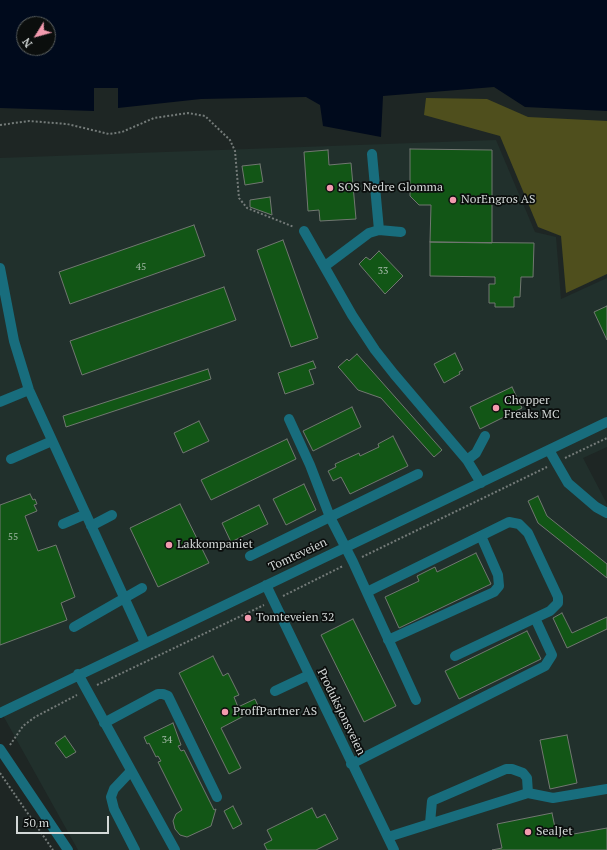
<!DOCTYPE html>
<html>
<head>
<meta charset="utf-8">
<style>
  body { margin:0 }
  #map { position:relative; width:607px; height:850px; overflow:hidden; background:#1e2624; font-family:"PT Serif",serif }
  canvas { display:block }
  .north { position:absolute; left:16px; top:16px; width:40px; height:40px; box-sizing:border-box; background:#0b0e0d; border:1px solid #5b5f5e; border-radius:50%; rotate:233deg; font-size:11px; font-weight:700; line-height:16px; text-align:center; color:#d3d8d7 }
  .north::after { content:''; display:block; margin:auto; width:14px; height:18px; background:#f29aae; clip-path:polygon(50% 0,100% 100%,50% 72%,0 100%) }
  .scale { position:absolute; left:16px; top:816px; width:93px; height:18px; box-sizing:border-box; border:2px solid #d3d8d7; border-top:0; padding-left:5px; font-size:12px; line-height:14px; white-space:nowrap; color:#d3d8d7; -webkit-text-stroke:3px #0b0e0d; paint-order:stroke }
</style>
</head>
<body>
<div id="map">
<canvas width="607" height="850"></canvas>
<div class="north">N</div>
<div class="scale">50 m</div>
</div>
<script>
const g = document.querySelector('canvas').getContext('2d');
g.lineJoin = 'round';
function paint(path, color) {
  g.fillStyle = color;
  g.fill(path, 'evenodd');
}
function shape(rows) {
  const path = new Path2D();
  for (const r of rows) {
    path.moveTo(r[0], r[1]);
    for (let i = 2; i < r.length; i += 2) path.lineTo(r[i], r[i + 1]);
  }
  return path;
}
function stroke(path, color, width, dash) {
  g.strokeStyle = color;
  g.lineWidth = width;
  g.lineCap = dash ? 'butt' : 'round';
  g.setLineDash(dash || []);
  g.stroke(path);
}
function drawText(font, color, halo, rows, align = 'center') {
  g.font = font + ' "PT Serif",serif';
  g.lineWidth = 3.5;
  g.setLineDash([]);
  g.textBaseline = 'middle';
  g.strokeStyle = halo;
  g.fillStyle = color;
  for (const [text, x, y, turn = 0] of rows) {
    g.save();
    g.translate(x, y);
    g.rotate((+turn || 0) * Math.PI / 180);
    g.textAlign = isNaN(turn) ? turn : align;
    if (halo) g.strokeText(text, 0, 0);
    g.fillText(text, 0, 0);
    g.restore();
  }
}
paint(shape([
  [496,140,535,232,556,237,561,299,607,278,607,447,583,458,607,504,607,850,78,850,0,710,0,158]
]), '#21302c');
paint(shape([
  [426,98,487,99,528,117,607,121,607,274,566,293,561,236,538,227,500,136,424,115]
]), '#4f4f1d');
paint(shape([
  [0,0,607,0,607,111,525,107,494,87,383,96,381,137,323,126,320,105,306,97,201,99,118,108,118,88,94,88,94,111,0,108],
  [24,24,48,24,48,48,24,48]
]), '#000a1c');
const building = shape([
  [410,149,492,150,492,243,430,242,431,205,419,205,410,196,410,149],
  [328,150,329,165,351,163,356,219,320,221,319,210,308,211,304,152,328,150],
  [260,164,263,182,245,185,242,166,260,164],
  [270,197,272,215,250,207,250,200,270,197],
  [194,225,205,256,70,304,59,272,194,225],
  [283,240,318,338,291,347,257,250,283,240],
  [430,242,534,243,533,277,521,277,520,297,514,297,514,307,495,307,495,303,489,303,489,284,495,284,495,277,430,276,430,242],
  [379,251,403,276,385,294,359,264,366,257,370,260,379,251],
  [224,287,236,320,82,375,70,341,224,287],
  [607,306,607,340,594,312,607,306],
  [455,353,463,370,459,372,460,374,444,383,434,364,455,353],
  [357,354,442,450,434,457,381,398,358,390,340,369,338,367,347,359,349,361,357,354],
  [313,361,316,368,309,370,314,384,285,394,278,373,313,361],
  [208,369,211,379,66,427,63,416,208,369],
  [512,387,522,408,480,429,470,407,512,387],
  [352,407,361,427,313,451,303,431,352,407],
  [199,421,209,441,183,453,174,433,199,421],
  [393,436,408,466,350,494,341,477,333,481,328,471,336,467,335,464,359,453,360,456,379,447,378,444,393,436],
  [287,439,296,459,211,500,201,480,287,439],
  [304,484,316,510,286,525,273,499,304,484],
  [30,494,33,500,35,499,37,504,34,505,37,511,25,516,38,551,56,545,75,597,61,603,67,620,0,645,0,505,30,494],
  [538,496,547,516,607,564,607,578,538,523,528,501,538,496],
  [180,504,209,563,158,587,130,528,180,504],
  [259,505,268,524,231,542,222,523,259,505],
  [476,553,491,584,399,628,385,597,419,581,417,576,435,567,437,572,476,553],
  [562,613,572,633,607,617,607,629,567,648,553,618,562,613],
  [353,619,396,706,364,722,321,635,353,619],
  [527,631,541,659,459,699,445,671,527,631],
  [213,656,223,676,228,673,239,695,234,697,238,707,255,699,259,708,221,728,241,768,229,774,179,673,213,656],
  [173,723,181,745,178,746,181,751,184,750,214,810,216,809,211,826,187,837,180,835,175,829,173,821,176,814,182,810,158,762,161,761,158,756,156,757,149,743,147,744,144,737,173,723],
  [567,735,577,783,550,789,540,740,567,735],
  [65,736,76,752,66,758,55,743,65,736],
  [233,806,242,824,233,829,224,811,233,806],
  [312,808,317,818,325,814,338,839,316,850,267,850,264,844,272,840,267,830,312,808],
  [552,813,557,837,607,828,607,850,492,850,502,848,497,824,552,813]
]);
paint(building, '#125616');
stroke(building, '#717771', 1);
stroke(shape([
  [0,125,29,121,67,124,109,134,122,132,154,118,188,113,205,116,230,140,235,151,239,198,247,208,294,227],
  [565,458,607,438],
  [362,557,547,467],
  [283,596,343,566],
  [97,685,264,605],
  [10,745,23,726,35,717,77,695],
  [0,773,53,850]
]), '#747b79', 2, [2, 2]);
stroke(shape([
  [372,154,379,230],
  [304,231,352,315,375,350,394,374,467,460,481,483],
  [325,266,369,233,379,230,401,232],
  [0,268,14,341,29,390,145,643],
  [0,402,29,390],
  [289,419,310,465,330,517,353,562,416,700],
  [549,450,568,483,596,507,607,513],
  [11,459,52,441],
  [467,460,476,453,485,436],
  [63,524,86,514],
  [91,526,112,515],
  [250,556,418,474],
  [266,585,394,850],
  [367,592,509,522,519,524,528,533,558,597,558,603,550,611,455,656],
  [74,627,142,588],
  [388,640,494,592,499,586,498,575,481,536],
  [78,674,175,850],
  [275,691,309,675],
  [0,713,607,422],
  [104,723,158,694,163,694,168,696,217,797],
  [0,749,68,850],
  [351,764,545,666,552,655,535,618],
  [131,771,114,789,111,797,114,809,135,850],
  [430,823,432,801,506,769,512,769,523,773,527,778,528,793],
  [388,837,528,793,553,798,607,789]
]), '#186d7d', 10);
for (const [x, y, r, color] of [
  [330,188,4,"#f29aae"],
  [453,200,4,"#f29aae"],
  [496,408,4,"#f29aae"],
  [169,545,4,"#f29aae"],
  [248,618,4,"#f29aae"],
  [225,712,4,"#f29aae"],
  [528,832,4,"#f29aae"]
]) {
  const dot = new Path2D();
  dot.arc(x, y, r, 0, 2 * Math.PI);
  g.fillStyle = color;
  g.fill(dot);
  stroke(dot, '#0b0e0d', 1.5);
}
drawText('10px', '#a3b8a7', null, [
  ["45",141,267],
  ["33",383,271],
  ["55",13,537],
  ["34",167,740]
]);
drawText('12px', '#d3d8d7', '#0b0e0d', [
  ["SOS Nedre Glomma",338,188],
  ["NorEngros AS",461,200],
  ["Chopper",504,401],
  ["Freaks MC",504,415],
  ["Lakkompaniet",177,545],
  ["Tomteveien 32",256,618],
  ["ProffPartner AS",233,712],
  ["SealJet",536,832]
], 'left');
drawText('12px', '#d3d8d7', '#0b0e0d', [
  ["Tomteveien",298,555,-25],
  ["Produksjonsveien",341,712,64]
]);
</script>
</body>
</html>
